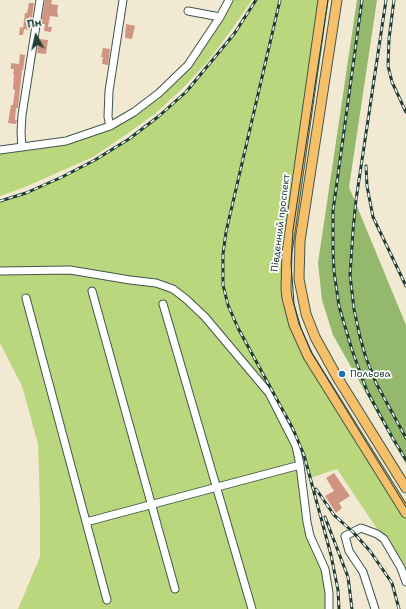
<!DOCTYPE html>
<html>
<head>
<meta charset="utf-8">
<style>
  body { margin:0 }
  #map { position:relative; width:406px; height:609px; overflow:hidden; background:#f2e9d3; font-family:"Shantell Sans",sans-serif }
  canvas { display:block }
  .north { position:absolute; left:16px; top:16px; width:40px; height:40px; -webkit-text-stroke:3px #fff; paint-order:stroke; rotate:352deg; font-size:11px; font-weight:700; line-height:16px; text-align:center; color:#1f3d34 }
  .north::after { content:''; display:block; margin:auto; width:14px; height:18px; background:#1f3d34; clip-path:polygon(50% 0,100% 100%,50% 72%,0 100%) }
</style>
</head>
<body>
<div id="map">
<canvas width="406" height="609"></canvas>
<div class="north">Пн</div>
</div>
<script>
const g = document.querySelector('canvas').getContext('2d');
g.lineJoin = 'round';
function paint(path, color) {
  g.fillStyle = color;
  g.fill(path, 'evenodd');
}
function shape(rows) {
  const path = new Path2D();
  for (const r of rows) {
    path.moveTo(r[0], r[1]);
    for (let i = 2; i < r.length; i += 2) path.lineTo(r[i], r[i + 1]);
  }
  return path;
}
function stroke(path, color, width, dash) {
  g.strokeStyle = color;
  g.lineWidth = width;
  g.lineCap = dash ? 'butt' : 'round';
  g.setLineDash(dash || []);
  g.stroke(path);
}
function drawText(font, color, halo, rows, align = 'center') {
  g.font = font + ' "Shantell Sans",sans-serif';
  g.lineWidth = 3.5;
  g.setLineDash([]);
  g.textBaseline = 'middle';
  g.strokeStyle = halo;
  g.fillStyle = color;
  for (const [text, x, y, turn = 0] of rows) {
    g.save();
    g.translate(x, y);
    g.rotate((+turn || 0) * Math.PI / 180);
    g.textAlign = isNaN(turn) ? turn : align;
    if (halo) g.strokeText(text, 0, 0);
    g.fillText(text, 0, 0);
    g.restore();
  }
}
paint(shape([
  [229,0,252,0,230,32,208,61,183,88,156,113,127,134,93,157,25,187,0,196,0,150,66,141,110,126,134,112,188,65],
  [256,0,323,0,286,271,294,325,406,513,406,582,390,548,337,469,310,478,298,442,272,392,296,446,307,522,321,559,329,609,18,609,40,557,40,505,38,444,22,386,0,343,0,201,26,193,62,177,95,160,129,139,159,116,186,92,234,34]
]), '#bbd77d');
paint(shape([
  [357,0,377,0,349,187,406,325,406,464,333,335,322,300,318,263]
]), '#94b86c');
paint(shape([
  [45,0,52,0,51,4,58,5,57,13,58,13,58,17,50,16,48,27,52,27,51,32,44,31,45,24,41,24],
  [29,3,34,3,30,30,24,29,23,35,19,35,20,27,23,28,25,13,27,13],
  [126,24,135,26,132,39,125,38],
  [39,39,48,40,46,54,37,53],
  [103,48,110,49,108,65,102,64,103,57,101,57],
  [20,54,25,55,23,70,22,70,18,108,16,108,15,120,17,120,16,124,8,123,11,105,13,105,15,90,13,89,14,74,13,74,14,69,11,69,11,63,19,64],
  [334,473,350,496,339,503,342,508,336,513,325,496,334,491,326,478]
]), '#d29482');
const minor = shape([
  [188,11,220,17],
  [110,126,108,117,109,91,123,0],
  [22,147,21,132,22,115,40,0],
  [0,150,66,141,110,126,134,112,159,93,188,65,220,17,229,0],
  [0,271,70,270,130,280,156,283,173,289,186,299,205,317,269,393,296,446,300,465,307,522,310,536,325,569,329,593,329,609],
  [92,291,175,589],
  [26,298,107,600],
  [163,304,252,609],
  [86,522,300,465],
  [375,609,363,572,349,551,345,536,361,528,377,534,384,539,401,568,406,582]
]);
const major = shape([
  [323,0,287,253,286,289,287,298,294,325,308,356,406,513],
  [337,0,300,241,299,279,306,314,315,337,337,377,406,488]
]);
stroke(minor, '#3f574c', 9);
stroke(major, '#3f574c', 11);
stroke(minor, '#fff', 7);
stroke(major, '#f6c06b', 9);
stroke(shape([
  [328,0,293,230,291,263,294,304,301,328,311,352,406,507]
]), '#1f3d34', 1);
const rail = shape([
  [280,0,226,232,223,254,223,285,228,305,238,328,293,429,304,455,331,555,338,590,339,609],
  [362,0,333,211,333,250,334,271,339,306,352,350,367,391,392,437,406,460],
  [386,0,356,200,353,231,350,275,354,309,360,337,366,358,376,383,406,438],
  [394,0,389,39,388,66,392,82,406,112],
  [366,166,367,186,373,217,406,286],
  [0,201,26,193,62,177,95,160,129,139,159,116,186,92,234,34,256,0],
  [316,489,334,515,353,532,370,551,392,583,399,609],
  [325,517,348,577,352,609]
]);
stroke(rail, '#1f3d34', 3);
stroke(rail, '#fff', 1.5, [4.5]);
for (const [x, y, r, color] of [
  [342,374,4,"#1f6fb2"]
]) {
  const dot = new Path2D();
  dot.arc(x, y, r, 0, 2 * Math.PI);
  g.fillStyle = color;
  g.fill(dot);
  stroke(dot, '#fff', 1.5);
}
drawText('10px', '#1f3d34', '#fff', [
  ["Південний проспект",281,223,-83]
]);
drawText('10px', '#1f3d34', '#fff', [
  ["Польова",350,374]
], 'left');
</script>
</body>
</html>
